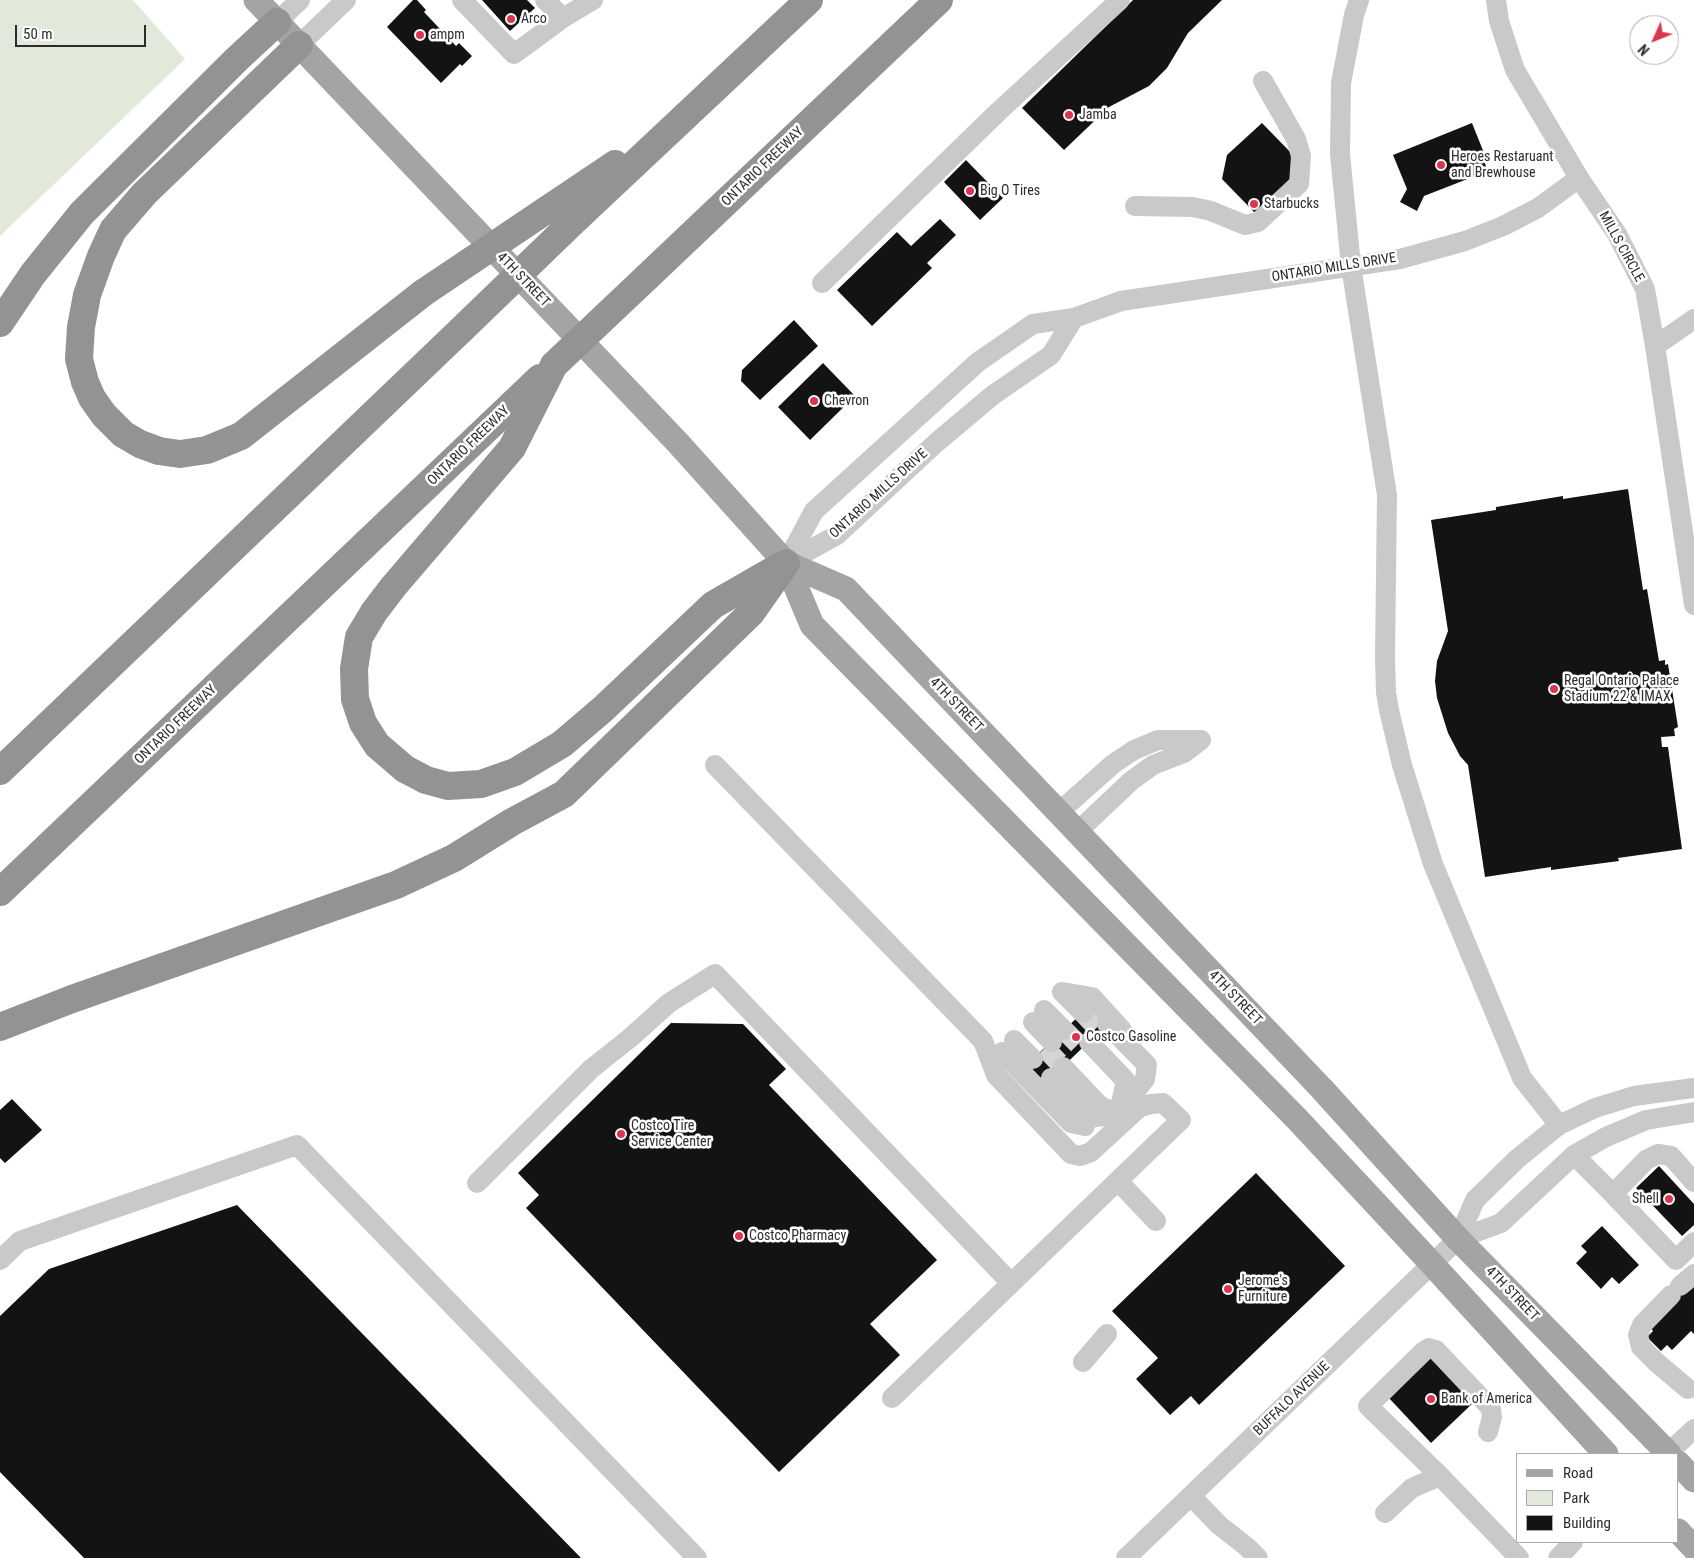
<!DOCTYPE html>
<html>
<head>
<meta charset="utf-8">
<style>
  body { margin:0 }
  #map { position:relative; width:1694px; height:1558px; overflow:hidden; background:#fff; font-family:"Roboto Condensed",sans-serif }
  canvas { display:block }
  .legend { position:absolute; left:1516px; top:1453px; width:162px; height:90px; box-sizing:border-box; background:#fff; border:1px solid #ababab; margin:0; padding:6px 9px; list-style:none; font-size:15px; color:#2c2c2c }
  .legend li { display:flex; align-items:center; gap:10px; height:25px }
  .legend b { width:25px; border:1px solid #ababab }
  .north { position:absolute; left:1629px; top:15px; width:50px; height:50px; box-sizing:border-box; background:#fff; border:1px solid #ababab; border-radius:50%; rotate:226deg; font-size:14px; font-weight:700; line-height:20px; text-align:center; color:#2c2c2c }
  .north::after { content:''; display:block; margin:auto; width:18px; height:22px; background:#d93750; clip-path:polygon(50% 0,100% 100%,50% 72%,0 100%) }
  .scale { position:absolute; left:15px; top:25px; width:131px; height:22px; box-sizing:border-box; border:2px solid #2c2c2c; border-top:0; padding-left:6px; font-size:15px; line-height:18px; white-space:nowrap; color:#2c2c2c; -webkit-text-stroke:4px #fff; paint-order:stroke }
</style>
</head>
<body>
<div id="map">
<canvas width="1694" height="1558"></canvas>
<ul class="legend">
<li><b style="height:6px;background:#a4a4a4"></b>Road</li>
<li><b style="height:14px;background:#e3e9da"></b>Park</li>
<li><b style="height:14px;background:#131313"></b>Building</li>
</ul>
<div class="north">N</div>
<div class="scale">50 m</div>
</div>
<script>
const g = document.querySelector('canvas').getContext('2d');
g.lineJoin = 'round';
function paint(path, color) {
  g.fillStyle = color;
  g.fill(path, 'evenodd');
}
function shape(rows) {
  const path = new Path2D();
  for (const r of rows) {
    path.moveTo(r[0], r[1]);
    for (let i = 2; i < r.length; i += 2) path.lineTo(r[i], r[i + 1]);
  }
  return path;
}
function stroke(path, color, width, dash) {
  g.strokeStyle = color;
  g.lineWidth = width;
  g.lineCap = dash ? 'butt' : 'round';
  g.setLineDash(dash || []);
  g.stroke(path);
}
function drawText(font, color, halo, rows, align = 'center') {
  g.font = font + ' "Roboto Condensed",sans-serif';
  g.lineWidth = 5;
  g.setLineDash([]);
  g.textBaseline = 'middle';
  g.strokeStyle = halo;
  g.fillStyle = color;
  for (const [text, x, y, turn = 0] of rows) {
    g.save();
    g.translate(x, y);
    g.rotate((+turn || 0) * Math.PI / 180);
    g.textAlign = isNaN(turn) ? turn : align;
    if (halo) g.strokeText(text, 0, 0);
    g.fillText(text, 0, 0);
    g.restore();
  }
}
paint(shape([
  [0,0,133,0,185,59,0,236]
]), '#e3e9da');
paint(shape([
  [413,0,417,0,426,10,424,12,456,46,459,43,472,56,462,66,460,64,441,83,387,27],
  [482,0,527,0,535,8,510,31],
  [1133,0,1222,0,1188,33,1167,68,1149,86,1109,107,1064,150,1022,108],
  [1262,123,1296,158,1297,172,1255,213,1222,179,1227,155],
  [1472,123,1486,158,1483,159,1488,171,1424,196,1417,211,1400,202,1407,189,1393,155],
  [966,160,1003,198,980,220,944,182],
  [940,219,956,235,927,263,932,268,872,326,837,290,897,232,911,246],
  [794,320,818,346,760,400,741,381,742,370],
  [823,363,855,396,810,440,778,407],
  [1628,489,1643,590,1647,589,1659,661,1665,660,1665,665,1668,664,1678,727,1674,729,1675,736,1661,737,1662,747,1668,747,1682,849,1618,858,1619,861,1551,870,1551,867,1485,877,1468,765,1460,756,1448,733,1437,698,1435,681,1437,661,1448,631,1431,520,1496,510,1496,507,1563,496,1563,499],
  [1093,1003,1110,1021,1040,1089,1026,1065],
  [671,1023,743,1024,786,1069,769,1085,937,1260,870,1324,900,1355,779,1472,526,1208,539,1195,518,1173],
  [12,1099,42,1130,5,1163,0,1158,0,1110],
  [1659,1166,1694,1204,1694,1225,1682,1236,1636,1188],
  [1256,1173,1345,1266,1199,1405,1191,1396,1170,1415,1136,1379,1158,1358,1112,1311],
  [237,1205,581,1558,84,1558,0,1472,0,1316,49,1269],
  [1602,1226,1639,1265,1619,1284,1612,1277,1601,1289,1576,1263,1587,1252,1581,1246],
  [1694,1285,1694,1334,1691,1331,1672,1350,1667,1345,1661,1351,1647,1337,1653,1331,1650,1327,1666,1290],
  [1431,1356,1474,1402,1431,1443,1388,1397]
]), '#131313');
stroke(shape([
  [1083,1013,1100,1031],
  [1064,1030,1082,1048],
  [1045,1048,1063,1067]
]), '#d5d5d5', 20, [20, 10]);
stroke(shape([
  [462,0,514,54,563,18],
  [545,0,563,18,593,0],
  [1359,0,1354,15,1341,83,1340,154,1351,266,1387,495,1385,658,1386,692,1389,710,1402,765,1433,864,1443,888,1522,1078,1559,1125],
  [1496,0,1499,21,1515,70,1579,178,1617,234,1645,289,1655,346,1694,605],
  [277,22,300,0],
  [299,45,346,0],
  [1135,206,1193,207,1211,211,1245,225,1258,222,1299,184,1301,156,1296,139,1263,81],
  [822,283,999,111,1120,0],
  [1655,346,1694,319],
  [786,563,814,511,978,362,1033,324,1074,318,1121,301,1400,259,1465,241,1503,226,1538,208,1579,178],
  [786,563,837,535,937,442,993,395,1051,355,1074,318],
  [715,765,983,1041,996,1075,1071,1154,1080,1156,1091,1152,1140,1107,1151,1104,1163,1103,1181,1120,892,1398],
  [1058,813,1113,764,1134,750,1158,740,1201,740],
  [1076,833,1131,781,1153,765,1184,753,1201,740],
  [1062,992,1092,997,1122,1030],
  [1062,992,1083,1013],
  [1044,1010,1064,1030],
  [1033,1022,1052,1042],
  [1014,1040,1033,1059],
  [1089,1042,1126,1081,1120,1107],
  [1002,1052,1071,1123,1085,1126],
  [1063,1067,1100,1106,1118,1114],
  [1051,1078,1089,1118,1118,1114,1145,1079,1147,1065,1107,1024],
  [1574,1155,1613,1194],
  [1118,1181,1156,1221],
  [1694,1182,1671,1156,1658,1154,1646,1160,1613,1194,1676,1260,1694,1242],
  [477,1183,591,1069,630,1038,669,1003,715,974,1011,1283],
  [1458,1239,1501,1223,1574,1155,1606,1137,1646,1120,1694,1112],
  [0,1260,20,1241,297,1145,697,1558],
  [1680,1286,1694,1274],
  [1671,1295,1642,1325,1638,1335,1641,1347,1656,1362,1688,1389],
  [1083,1362,1107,1334],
  [1668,1453,1694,1429],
  [1440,1476,1368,1406,1424,1351,1429,1348,1436,1350,1487,1404,1491,1409,1492,1417,1488,1432],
  [1191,1496,1219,1525,1247,1547,1258,1558],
  [1385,1513,1412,1488,1440,1476,1519,1558],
  [1126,1558,1458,1239,1475,1200,1517,1159,1559,1125,1595,1108,1634,1096,1694,1088],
  [1558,1558,1573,1542]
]), '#c9c9c9', 20);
stroke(shape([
  [256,0,678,443,786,563,812,625,1297,1119,1432,1264,1606,1454],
  [786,563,846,589,1322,1089,1458,1239,1669,1454],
  [1678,1463,1694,1480],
  [1678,1531,1694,1548]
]), '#a4a4a4', 25);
stroke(shape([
  [299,45,144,194,113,230,101,256,87,295,81,327,79,359,85,382,92,398,104,415,123,434,140,444,159,451,180,454,207,450,241,436,423,293],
  [545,211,615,164],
  [577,218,809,0],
  [647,277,939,0],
  [0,323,33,274,82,213,237,59,277,22],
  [554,365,512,448,393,587,374,612,359,637,354,669,355,699,363,723,377,745,405,769,426,780,448,786,481,784,515,772,562,744,603,709,713,605,786,563],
  [0,771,461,330],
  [0,892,540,378],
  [0,1027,72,999,396,885,454,858,512,822,564,794,751,613,782,569]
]), '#939393', 28);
stroke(shape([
  [423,293,545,211],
  [461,330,577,218],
  [554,365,647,277]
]), '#939393', 28);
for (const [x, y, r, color] of [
  [511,19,5,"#d93750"],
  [420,35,5,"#d93750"],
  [1069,115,5,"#d93750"],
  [1441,165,5,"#d93750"],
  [970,191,5,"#d93750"],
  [1254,204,5,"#d93750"],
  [814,401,5,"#d93750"],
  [1554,689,5,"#d93750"],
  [1076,1037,5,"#d93750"],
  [621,1134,5,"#d93750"],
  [1669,1199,5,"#d93750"],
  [739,1236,5,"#d93750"],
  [1228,1289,5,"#d93750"],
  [1431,1399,5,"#d93750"]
]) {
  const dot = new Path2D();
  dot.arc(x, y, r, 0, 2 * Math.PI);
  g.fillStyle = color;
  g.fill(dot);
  stroke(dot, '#fff', 2);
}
drawText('14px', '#2c2c2c', '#fff', [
  ["Arco",521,19],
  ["ampm",430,35],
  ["Jamba",1079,115],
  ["Heroes Restaruant",1451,157],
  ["and Brewhouse",1451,173],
  ["Big O Tires",980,191],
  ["Starbucks",1264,204],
  ["Chevron",824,401],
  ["Regal Ontario Palace",1564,681],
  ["Stadium 22 & IMAX",1564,697],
  ["Costco Gasoline",1086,1037],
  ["Costco Tire",631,1126],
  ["Service Center",631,1142],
  ["Shell",1659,1199,"right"],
  ["Costco Pharmacy",749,1236],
  ["Jerome's",1238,1281],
  ["Furniture",1238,1297],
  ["Bank of America",1441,1399]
], 'left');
drawText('14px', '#2c2c2c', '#fff', [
  ["ONTARIO FREEWAY",763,167,-44],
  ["MILLS CIRCLE",1621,247,61],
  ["ONTARIO MILLS DRIVE",1334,268,-9],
  ["4TH STREET",523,280,46],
  ["ONTARIO FREEWAY",469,446,-44],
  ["ONTARIO MILLS DRIVE",879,494,-42],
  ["4TH STREET",956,705,46],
  ["ONTARIO FREEWAY",176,725,-44],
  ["4TH STREET",1235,998,46],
  ["4TH STREET",1512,1294,46],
  ["BUFFALO AVENUE",1292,1399,-44]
]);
</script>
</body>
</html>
